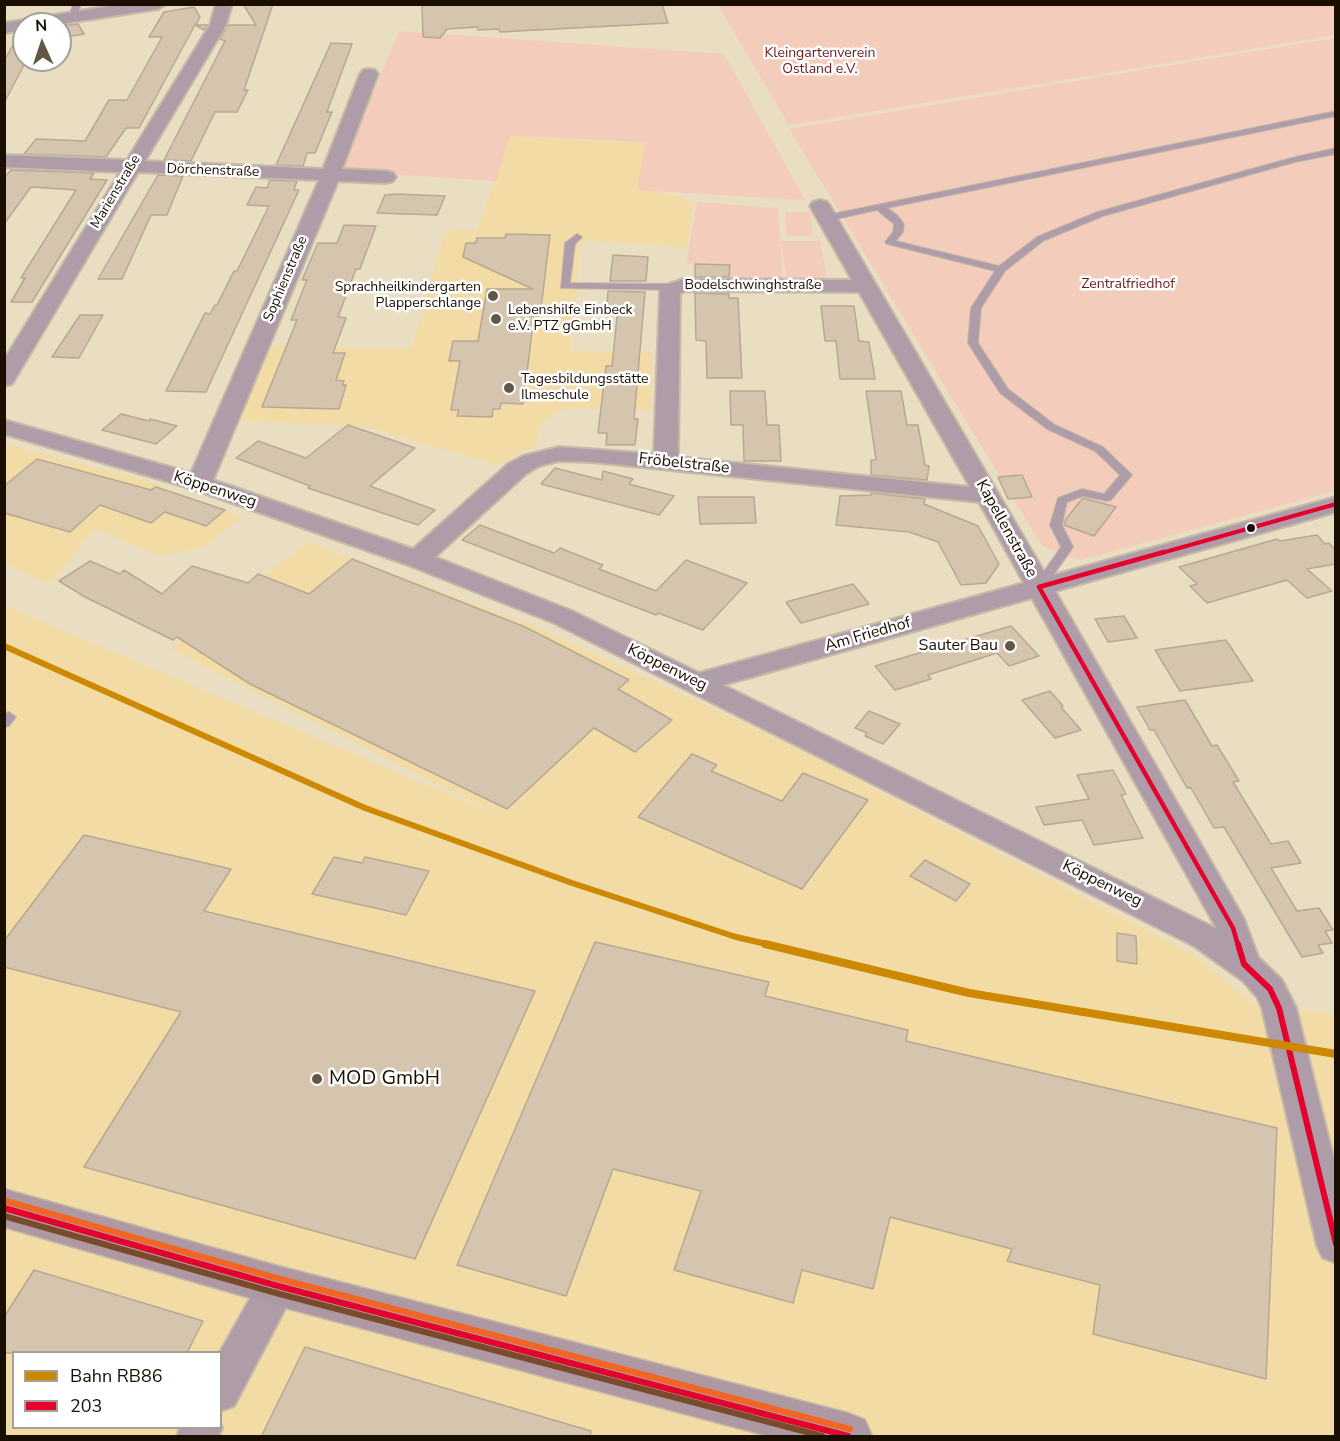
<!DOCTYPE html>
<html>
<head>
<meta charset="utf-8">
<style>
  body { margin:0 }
  #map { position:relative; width:1340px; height:1441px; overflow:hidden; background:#eadec2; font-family:"Nunito Sans",sans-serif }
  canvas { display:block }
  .frame { position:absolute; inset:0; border:6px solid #190e00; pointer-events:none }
  .legend { position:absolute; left:12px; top:1351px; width:210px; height:78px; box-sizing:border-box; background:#fff; border:2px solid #a39f99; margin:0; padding:8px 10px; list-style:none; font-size:18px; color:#190e00 }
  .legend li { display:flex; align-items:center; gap:12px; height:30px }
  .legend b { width:30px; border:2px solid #a39f99 }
  .north { position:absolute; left:12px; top:12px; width:60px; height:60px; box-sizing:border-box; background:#fff; border:2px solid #a39f99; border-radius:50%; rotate:357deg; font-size:16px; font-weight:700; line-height:24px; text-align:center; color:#190e00 }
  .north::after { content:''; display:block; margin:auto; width:21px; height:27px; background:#625744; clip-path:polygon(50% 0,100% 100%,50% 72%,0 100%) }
</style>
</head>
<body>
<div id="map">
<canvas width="1340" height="1441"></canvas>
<div class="frame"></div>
<ul class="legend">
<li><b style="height:8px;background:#cb8800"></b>Bahn RB86</li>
<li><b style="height:8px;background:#e4002b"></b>203</li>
</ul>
<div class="north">N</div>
</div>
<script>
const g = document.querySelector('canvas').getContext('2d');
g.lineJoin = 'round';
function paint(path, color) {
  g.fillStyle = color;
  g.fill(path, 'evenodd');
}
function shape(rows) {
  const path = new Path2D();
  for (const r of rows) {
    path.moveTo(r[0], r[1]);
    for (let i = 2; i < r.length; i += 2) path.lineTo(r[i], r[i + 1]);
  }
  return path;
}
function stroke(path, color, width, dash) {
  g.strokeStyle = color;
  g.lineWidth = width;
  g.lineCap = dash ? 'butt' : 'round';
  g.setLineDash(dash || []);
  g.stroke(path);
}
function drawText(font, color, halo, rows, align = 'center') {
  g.font = font + ' "Nunito Sans",sans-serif';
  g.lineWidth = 5;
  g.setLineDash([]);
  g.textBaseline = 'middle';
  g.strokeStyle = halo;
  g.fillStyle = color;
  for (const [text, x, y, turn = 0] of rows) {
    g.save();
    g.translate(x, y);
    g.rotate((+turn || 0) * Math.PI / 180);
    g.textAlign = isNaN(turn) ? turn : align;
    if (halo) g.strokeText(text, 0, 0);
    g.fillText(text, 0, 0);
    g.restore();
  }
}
paint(shape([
  [510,136,646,143,638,190,676,195,694,203,687,248,581,240,570,351,652,352,651,410,566,408,542,421,536,445,498,465,363,426,236,421,266,345,411,349,446,230,477,231],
  [4,444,150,482,242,517,204,547,160,556,95,529,49,585,5,563],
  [308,542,536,627,787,743,1194,955,1253,1004,1335,1014,1335,1436,5,1436,4,605,502,817,171,649],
  [14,1352,220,1352,220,1428,14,1428]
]), '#f3dba6');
paint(shape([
  [718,5,1335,5,1336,35,789,125],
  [399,31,724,54,805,200,637,190,645,142,510,136,496,181,341,171],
  [1335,38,1335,491,1081,560,1042,546,789,129],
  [697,202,778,208,783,279,730,279,731,264,686,264],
  [785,212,810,212,812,236,786,236],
  [781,241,820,241,827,280,787,281]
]), '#f4ccbb');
const building = shape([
  [243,4,273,4,244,90,248,90,237,112,215,112,191,161,164,160,225,41,220,39,228,25,256,25,243,4],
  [422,4,662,4,668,23,500,32,499,29,478,30,477,27,447,29,440,38,423,37,422,4],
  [194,7,200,17,196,25,208,25,204,30,195,25,139,128,126,128,106,157,24,154,36,139,85,141,109,100,127,100,162,37,149,37,164,12,194,7],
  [78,24,84,34,60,38,60,26,78,24],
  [24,32,24,65,4,103,4,61,20,33,24,32],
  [331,43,352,44,327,112,332,112,315,153,307,153,303,166,276,165,331,43],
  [11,170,94,173,90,179,107,180,32,302,11,302,25,278,21,278,76,190,31,187,4,224,4,178,11,170],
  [158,175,183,176,167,215,151,215,122,279,98,279,158,175],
  [270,180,297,181,294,190,299,190,206,392,166,391,205,313,210,314,215,305,217,305,234,271,237,271,269,206,247,205,256,187,267,188,270,180],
  [395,194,445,196,437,215,377,213,385,195,395,194],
  [344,225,376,226,360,269,356,269,338,317,346,318,333,353,345,353,336,380,344,381,342,385,346,385,339,409,262,407,297,320,291,320,307,280,302,280,318,243,337,243,344,225],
  [506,234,550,235,540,316,534,316,523,404,501,403,500,409,493,409,492,417,457,416,459,410,451,410,460,361,449,361,453,341,478,341,487,289,533,289,463,257,466,243,476,243,477,238,505,238,506,234],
  [613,255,648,257,646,281,610,281,613,255],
  [695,264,730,265,729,277,695,277,695,264],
  [608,291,645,292,634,419,638,419,635,445,606,445,607,433,598,433,606,366,612,366,618,307,607,307,608,291],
  [695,293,729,294,729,298,738,298,742,378,707,378,706,341,696,340,695,293],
  [821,306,854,306,859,341,869,342,875,379,840,379,836,341,825,341,821,306],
  [80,315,103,315,79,358,52,357,80,315],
  [730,391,765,391,767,425,779,425,781,461,744,461,743,425,731,425,730,391],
  [866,391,901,391,907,425,918,425,925,465,929,466,927,480,871,475,871,460,876,460,866,391],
  [121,414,149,421,150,419,177,426,156,444,102,430,121,414],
  [348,425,415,448,370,486,435,510,418,525,308,488,310,486,236,458,258,441,306,458,348,425],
  [37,459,151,490,156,487,225,510,206,526,165,512,151,523,100,505,70,532,4,513,4,486,37,459],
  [555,468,602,480,603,471,633,479,629,484,674,496,659,515,541,484,555,468],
  [1022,475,1032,497,1008,499,998,477,1022,475],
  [871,493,925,499,924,504,978,526,999,564,986,583,961,585,938,542,909,532,836,525,840,496,871,495,871,493],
  [698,497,754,497,756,523,700,524,698,497],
  [1083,498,1116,507,1094,536,1064,525,1066,519,1083,498],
  [480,525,554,553,560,548,603,565,599,569,656,591,686,560,747,583,703,630,658,613,656,615,462,540,480,525],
  [1317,535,1325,544,1329,543,1335,550,1335,564,1307,569,1332,591,1307,598,1287,580,1207,603,1190,586,1197,584,1179,567,1277,539,1280,541,1317,535],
  [352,559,525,627,629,680,618,689,672,720,635,752,594,728,507,809,250,684,177,637,173,640,85,597,59,581,90,561,120,574,124,570,162,594,192,566,248,583,258,574,309,594,352,559],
  [853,584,869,604,801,623,786,602,853,584],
  [1124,616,1137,638,1108,642,1095,619,1124,616],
  [1011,626,1039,656,1009,666,997,653,928,675,931,679,895,690,875,666,1011,626],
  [1226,640,1253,681,1180,691,1155,650,1226,640],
  [1050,691,1063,706,1061,707,1081,730,1055,738,1022,700,1050,691],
  [1185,700,1212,746,1217,745,1239,781,1233,782,1271,844,1288,841,1301,863,1271,868,1297,911,1319,908,1333,930,1325,931,1332,943,1318,945,1323,953,1302,957,1224,827,1214,828,1191,788,1187,788,1154,730,1150,730,1137,707,1185,700],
  [869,711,900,724,883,744,865,736,867,733,855,728,869,711],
  [692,754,717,765,711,771,782,801,803,773,868,800,802,889,638,817,692,754],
  [1113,770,1126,794,1121,795,1143,838,1094,845,1082,820,1044,825,1036,807,1089,799,1077,775,1113,770],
  [84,835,231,869,204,911,535,991,415,1259,84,1167,181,1012,4,967,4,941,84,835],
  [334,857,362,863,365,857,429,871,406,915,312,894,334,857],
  [925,860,970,884,956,901,910,876,925,860],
  [1117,933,1136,936,1137,964,1117,961,1117,933],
  [595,942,769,982,765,996,908,1030,906,1041,1277,1128,1266,1379,1093,1334,1100,1285,1007,1261,1012,1249,890,1217,873,1289,802,1270,793,1303,674,1270,701,1191,613,1169,566,1296,457,1265,595,942],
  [34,1270,203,1321,187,1353,4,1353,4,1317,34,1270],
  [305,1347,591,1431,590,1437,261,1437,305,1347]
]);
paint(building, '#d5c5ae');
stroke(building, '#b6a892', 1.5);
const lane = shape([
  [73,4,81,4,77,17,73,19,69,17,73,4],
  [1336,111,1336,116,887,208,897,215,904,224,903,232,896,241,999,266,1037,237,1097,212,1291,158,1336,148,1336,154,1295,162,1103,216,1043,241,1005,271,981,308,978,343,1008,389,1055,425,1103,447,1132,475,1111,500,1107,501,1083,496,1067,502,1062,525,1073,547,1043,590,1035,590,1033,587,1061,547,1050,525,1058,498,1082,489,1104,494,1120,475,1095,451,1047,429,1000,393,968,343,971,308,995,271,887,244,885,242,893,232,894,224,877,210,827,221,822,218,827,215,1336,111],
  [577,234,582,237,575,244,570,283,675,284,680,287,675,290,561,288,565,243,577,234],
  [9,712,16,717,9,726,4,727,4,714,9,712]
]);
const street = shape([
  [124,4,166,4,158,9,60,24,24,24,24,30,4,33,4,23,124,4],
  [216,4,232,4,226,25,145,161,323,169,360,74,363,70,369,69,375,70,378,74,342,169,386,171,393,173,396,177,393,181,386,183,338,181,213,480,413,549,508,464,523,456,559,447,654,454,660,290,663,286,684,279,852,280,810,206,813,202,820,200,827,202,830,206,1047,577,1336,497,1336,512,1055,591,1244,919,1258,957,1282,980,1296,1008,1336,1168,1336,1263,1323,1258,1317,1246,1262,1008,1257,997,1243,981,1194,946,554,623,408,565,190,488,4,434,4,420,191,473,319,180,138,172,15,379,12,384,4,386,4,360,120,172,4,167,4,155,127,160,210,25,216,4],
  [686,291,859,292,970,487,678,457,680,293,686,291],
  [559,461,593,462,979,502,1024,583,699,673,572,611,435,557,526,474,539,466,559,461],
  [1032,598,1217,929,723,685,1032,598],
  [278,1268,292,1274,297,1286,234,1406,220,1411,220,1352,264,1274,278,1268],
  [220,1423,222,1428,219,1436,177,1436,180,1428,220,1428,220,1423]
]);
const secondary = shape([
  [4,1189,278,1266,848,1413,865,1420,872,1436,768,1436,278,1306,4,1227,4,1189]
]);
stroke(lane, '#c5bba6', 2);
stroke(street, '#c5bba6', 4);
stroke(secondary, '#c5bba6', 3);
paint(lane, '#ae9da8');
paint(street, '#ae9da8');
paint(secondary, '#ae99a3');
stroke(shape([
  [1158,554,1336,504]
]), '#e4002b', 4);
stroke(shape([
  [1164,552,1039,587,1233,928,1238,945]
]), '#e4002b', 4.5);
stroke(shape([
  [1238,944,1244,964,1270,989,1279,1008,1336,1244],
  [4,1208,278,1286,848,1436]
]), '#e4002b', 6);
stroke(shape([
  [4,1216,276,1293,822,1436]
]), '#7a4b2a', 6);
stroke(shape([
  [6,1201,280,1279,850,1429]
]), '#f26522', 6);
stroke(shape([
  [4,646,365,808,572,883,736,937,771,945]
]), '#cb8800', 6);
stroke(shape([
  [765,944,969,993,1336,1054]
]), '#cb8800', 8);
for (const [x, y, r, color] of [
  [493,296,6,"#625744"],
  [496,319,6,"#625744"],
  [509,388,6,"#625744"],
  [1251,528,5,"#190e00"],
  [1010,646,6,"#625744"],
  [317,1079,6,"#625744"]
]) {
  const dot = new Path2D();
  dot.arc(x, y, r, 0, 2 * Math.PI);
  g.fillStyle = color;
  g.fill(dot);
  stroke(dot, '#fff', 2);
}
drawText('14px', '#6c1b19', '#fff', [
  ["Kleingartenverein",820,54],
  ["Ostland e.V.",820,70],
  ["Zentralfriedhof",1128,285]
]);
drawText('14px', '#190e00', '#fff', [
  ["Dörchenstraße",213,171,2],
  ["Marienstraße",116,192,-59],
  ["Sophienstraße",286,279,-67],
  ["Bodelschwinghstraße",753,286]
]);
drawText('14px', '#190e00', '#fff', [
  ["Sprachheilkindergarten",481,288,"right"],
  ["Plapperschlange",481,304,"right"],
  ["Lebenshilfe Einbeck",508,311],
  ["e.V. PTZ gGmbH",508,327],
  ["Tagesbildungsstätte",521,380],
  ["Ilmeschule",521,396]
], 'left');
drawText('16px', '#190e00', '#fff', [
  ["Fröbelstraße",684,464,6],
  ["Köppenweg",215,490,18],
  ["Kapellenstraße",1006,529,61],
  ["Am Friedhof",868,635,-16],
  ["Köppenweg",667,668,26],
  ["Köppenweg",1102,884,26]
]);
drawText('16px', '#190e00', '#fff', [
  ["Sauter Bau",998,646]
], 'right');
drawText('20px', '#190e00', '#fff', [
  ["MOD GmbH",329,1079]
], 'left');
</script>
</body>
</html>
